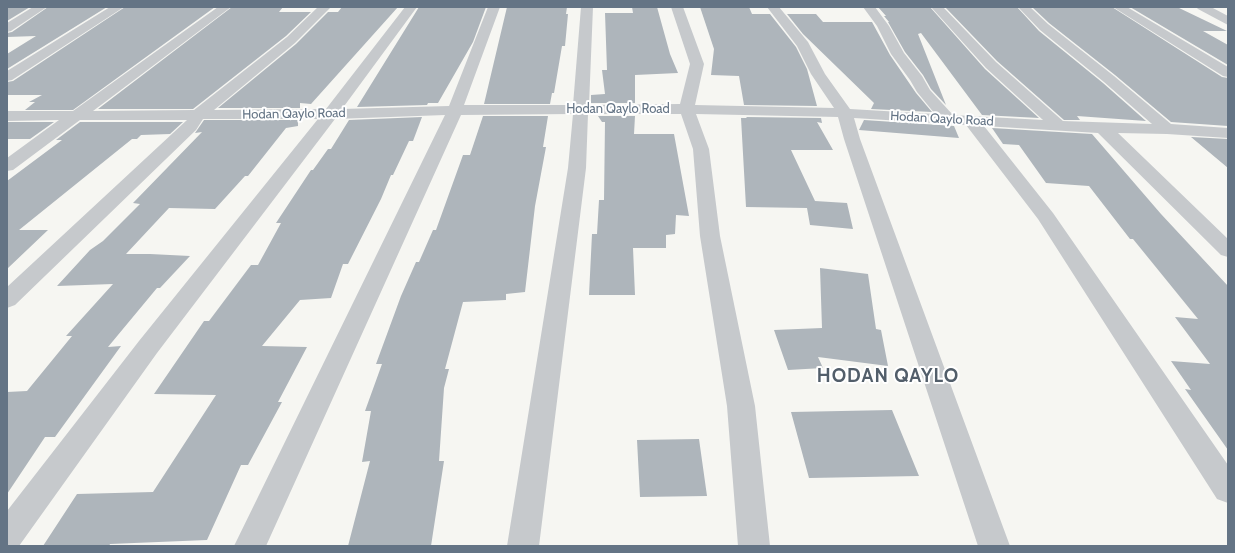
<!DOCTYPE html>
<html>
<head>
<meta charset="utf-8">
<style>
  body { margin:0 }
  #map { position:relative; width:1235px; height:553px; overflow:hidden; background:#f6f6f2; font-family:Cabin,sans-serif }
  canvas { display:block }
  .frame { position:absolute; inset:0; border:8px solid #647485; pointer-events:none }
</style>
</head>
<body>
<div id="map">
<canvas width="1235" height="553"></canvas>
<div class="frame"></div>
</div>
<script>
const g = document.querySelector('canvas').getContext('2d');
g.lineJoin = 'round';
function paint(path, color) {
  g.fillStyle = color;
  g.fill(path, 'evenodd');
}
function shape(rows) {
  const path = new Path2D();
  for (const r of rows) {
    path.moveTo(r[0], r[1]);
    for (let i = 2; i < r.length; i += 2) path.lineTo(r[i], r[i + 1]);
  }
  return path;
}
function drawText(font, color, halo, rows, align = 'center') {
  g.font = font + ' Cabin,sans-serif';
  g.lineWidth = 4;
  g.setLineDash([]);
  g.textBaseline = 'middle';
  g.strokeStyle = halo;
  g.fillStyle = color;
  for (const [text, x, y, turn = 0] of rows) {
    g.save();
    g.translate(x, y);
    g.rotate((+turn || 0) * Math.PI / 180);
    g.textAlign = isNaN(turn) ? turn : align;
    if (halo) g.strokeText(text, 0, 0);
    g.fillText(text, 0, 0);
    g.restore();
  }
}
paint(shape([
  [7,7,30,7,7,21],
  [48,7,107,7,7,69,7,54,36,36,7,37,7,33,12,32],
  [125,7,215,7,73,110,25,110,35,102,29,102,42,95,7,95,7,82,13,81],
  [232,7,283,7,279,12,311,12,286,36,193,109,98,109],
  [342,7,398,7,311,104,300,103,300,108,218,108,296,44,328,12,338,12],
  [419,7,486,7,473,42,438,103,428,103,427,105,357,107],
  [507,7,567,7,566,14,568,14,565,46,562,46,554,93,552,93,550,104,484,104],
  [632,7,657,7,670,54,678,73,635,75,635,103,591,103,591,95,605,94,602,70,607,70,605,13,633,13],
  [700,7,749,7,752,14,770,14,796,47,807,69,817,106,744,105,739,76,711,75,714,49],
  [878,7,930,7,985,69,1039,118,982,115,921,33,918,34,946,105,931,89,923,75,905,52,888,22,889,22,884,16,886,16],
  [945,7,1017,7,1039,31,1103,83,1146,121,1077,116,1080,120,1064,120,997,61],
  [1032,7,1112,7,1222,77,1228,78,1228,126,1171,122,1115,75,1049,23],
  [1130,7,1177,7,1227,31,1203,31,1228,45,1228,65],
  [787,14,816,14,823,22,872,22,890,55,916,93,932,112,871,109,874,103,803,34],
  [483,116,548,116,543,147,546,147,535,206,525,292,506,294,506,300,463,302,445,369,449,369,444,388,439,461,444,461,431,546,348,546,370,461,362,462,371,411,365,411,382,364,376,364,401,296,416,262,419,262,433,230,436,230,463,155,470,155],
  [598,116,635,116,634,134,674,134,689,216,676,215,675,234,666,235,666,248,633,248,635,295,589,295,592,234,597,234,599,200,604,200,605,122,602,122],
  [422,117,413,141,409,141,393,175,391,175,381,199,348,264,343,264,331,298,300,300,262,346,307,347,278,402,282,402,248,465,241,465,207,540,110,544,109,546,43,546,77,494,153,492,216,395,154,394,204,321,209,321,251,265,258,265,281,223,276,223,311,170,313,170,328,149,331,149,349,120],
  [746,117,821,118,822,123,817,122,833,150,791,150,815,201,847,203,853,229,810,225,807,208,746,207,741,118,747,118],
  [204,120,298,120,298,126,286,128,248,176,245,176,215,209,169,208,126,254,150,254,190,256,160,288,157,288,108,347,121,346,55,437,45,437,7,494,7,392,27,391,72,336,66,336,113,284,57,286,90,250,103,241,140,204,133,203,202,132,195,133],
  [864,120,954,126,959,138,859,130],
  [7,122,54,122,30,139,7,139],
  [80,122,183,122,170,134,141,135,137,139,132,139,19,230,48,230,7,269,7,181,62,140,56,140],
  [992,128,1092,134,1161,214,1228,286,1228,450,1185,389,1191,390,1171,361,1210,364,1175,317,1198,319,1133,239,1130,239,1089,186,1046,183,1019,145,1003,144],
  [1191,137,1228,139,1228,168],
  [820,268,868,274,876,329,881,330,888,366,818,357,823,368,788,370,774,330,822,328],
  [892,410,919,476,809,478,791,412],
  [699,439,707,496,640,497,637,440]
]), '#aeb5bb');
paint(shape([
  [33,7,47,7,11,31,7,32,7,23,33,7],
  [110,7,124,7,12,80,7,81,7,71,110,7],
  [218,7,231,7,93,111,194,110,287,37,318,7,331,7,295,43,214,110,326,109,405,7,417,7,342,109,449,106,488,7,500,7,464,105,573,105,581,7,593,7,589,105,680,104,690,64,671,7,683,7,704,64,695,105,834,108,811,74,797,46,767,7,779,7,808,42,825,74,850,109,935,114,917,92,910,80,891,54,877,26,863,7,875,7,889,26,904,53,922,76,930,90,953,115,1043,120,986,68,931,7,943,7,996,62,1063,121,1152,124,1104,82,1040,30,1018,7,1030,7,1048,24,1114,76,1171,124,1228,128,1228,138,1167,134,1118,133,1228,239,1228,257,1221,255,1098,133,984,126,1053,213,1228,465,1228,503,1217,499,1038,219,966,125,854,118,860,139,1010,546,978,546,844,139,838,117,696,114,709,149,720,236,755,406,770,546,738,546,727,406,700,236,693,149,681,114,588,114,586,168,539,546,507,546,568,168,573,114,461,115,266,546,234,546,445,115,335,119,157,353,19,546,7,546,7,511,139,341,318,119,203,119,196,130,15,305,7,308,7,287,187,120,80,120,13,170,7,171,7,158,59,120,7,121,7,111,73,111,218,7],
  [1113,7,1127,7,1228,67,1228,77,1223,76,1113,7],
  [1196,7,1211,7,1228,16,1228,25,1198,9,1196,7]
]), '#c6c9cc');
drawText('13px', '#647485', '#fff', [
  ["Hodan Qaylo Road",618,109],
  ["Hodan Qaylo Road",294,114,-1],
  ["Hodan Qaylo Road",942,119,3]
]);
g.letterSpacing = '1px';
drawText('bold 19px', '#525e6a', '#fff', [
  ["HODAN QAYLO",888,376]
]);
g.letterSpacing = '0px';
</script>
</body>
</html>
